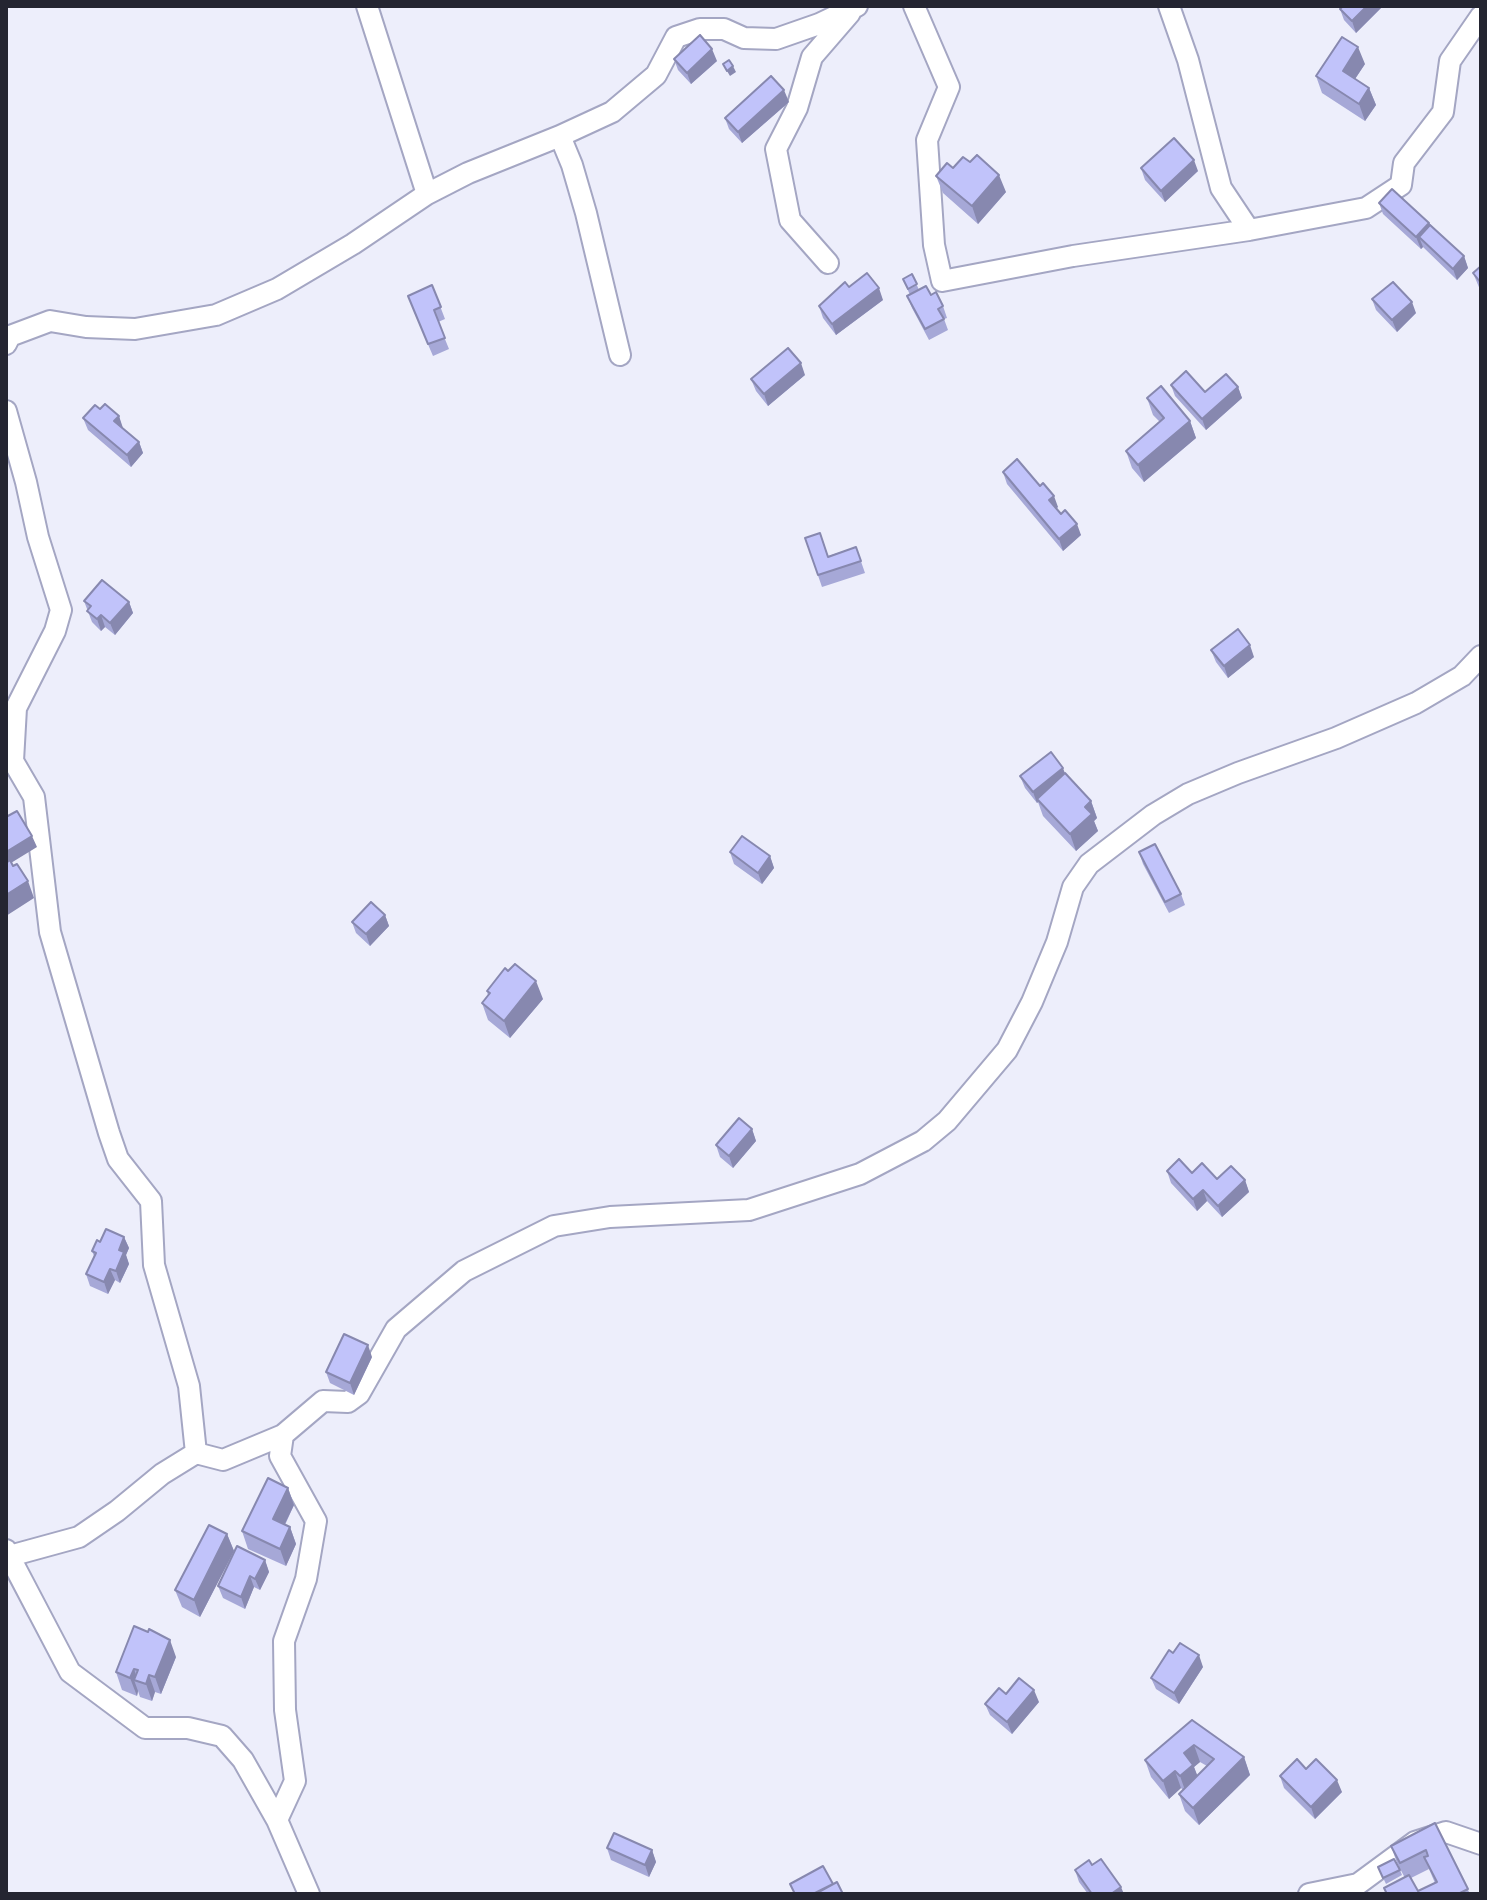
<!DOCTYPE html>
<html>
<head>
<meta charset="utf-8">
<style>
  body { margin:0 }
  #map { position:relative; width:1487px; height:1900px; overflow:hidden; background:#edeefb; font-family:Bitter,serif }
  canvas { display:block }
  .frame { position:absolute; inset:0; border:8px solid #242531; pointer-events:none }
</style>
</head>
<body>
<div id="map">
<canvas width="1487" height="1900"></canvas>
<div class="frame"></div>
</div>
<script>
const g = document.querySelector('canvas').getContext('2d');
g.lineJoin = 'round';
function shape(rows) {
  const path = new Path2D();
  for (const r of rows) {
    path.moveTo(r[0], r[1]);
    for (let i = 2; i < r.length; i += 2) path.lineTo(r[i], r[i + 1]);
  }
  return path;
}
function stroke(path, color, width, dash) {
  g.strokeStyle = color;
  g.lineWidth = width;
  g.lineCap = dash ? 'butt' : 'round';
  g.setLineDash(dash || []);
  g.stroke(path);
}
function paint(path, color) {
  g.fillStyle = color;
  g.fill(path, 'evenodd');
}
const minor = shape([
  [367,6,427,194],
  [914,6,949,87,927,140,934,245,942,281,1073,256,1249,230],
  [1169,6,1188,60,1221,188,1249,230,1366,208,1401,185,1404,163,1443,112,1450,61,1481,16],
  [828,263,790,220,776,149,797,108,812,57,850,13],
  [6,344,10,336,50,321,86,327,135,329,216,315,277,289,353,244,427,194,468,173,560,136],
  [620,355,586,213,572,165,560,136,612,112,656,75,676,37,700,29,724,29,744,38,776,39,819,24,857,6],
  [6,411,26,482,38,537,61,610,55,631,16,708,13,761,34,797,50,932,109,1133,118,1159,151,1201,154,1265,189,1386,196,1453],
  [6,1550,70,1672,145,1728,188,1728,222,1736,243,1760,277,1820,309,1894],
  [6,1557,79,1537,117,1511,162,1474,196,1453,223,1460,283,1435,323,1401,348,1402,359,1394,396,1329,464,1271,554,1226,610,1217,749,1210,860,1174,923,1141,947,1121,1007,1050,1032,1002,1057,942,1073,887,1089,864,1153,815,1188,794,1238,773,1336,738,1416,703,1462,676,1481,656],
  [277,1820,295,1781,285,1710,284,1641,306,1579,316,1521,280,1456,283,1435],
  [1309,1894,1358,1884,1415,1842,1446,1832,1481,1844]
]);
stroke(minor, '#a4a6c3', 24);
stroke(minor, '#fff', 20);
paint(shape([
  [1383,6,1356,33,1344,20,1340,9],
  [674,59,717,61,691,84,678,70],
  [1365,64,1355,79,1369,88,1376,105,1365,121,1322,93,1316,76],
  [789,102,742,143,729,129,725,118],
  [953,168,1006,192,978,224,943,193,936,176],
  [1141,168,1198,171,1165,202,1145,180],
  [1379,203,1429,223,1464,256,1468,268,1457,280,1423,247,1421,249,1383,214],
  [1481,266,1481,292,1473,273],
  [912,274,919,290,931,295,943,306,947,318,944,319,948,330,929,340,912,308,907,296,910,295,903,279],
  [432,285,445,319,438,322,449,349,433,356,412,307],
  [849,287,883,300,836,335,823,318,819,306],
  [1372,299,1416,313,1397,332,1376,310],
  [805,375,768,406,756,391,751,379],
  [1171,385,1205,392,1238,387,1242,398,1206,430,1175,396],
  [1147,398,1190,421,1196,438,1144,482,1132,468,1126,451,1160,422,1153,415],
  [100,409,119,416,122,428,139,442,143,453,131,467,88,430,83,418],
  [1003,472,1058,507,1056,509,1081,535,1063,551,1007,484],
  [805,538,828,556,856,547,865,573,822,587],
  [84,601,129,602,133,613,115,635,105,627,101,631,92,622],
  [1211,650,1254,657,1228,678,1216,662],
  [1066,774,1091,801,1097,818,1094,821,1098,831,1076,851,1043,816,1038,802,1037,803,1025,788,1020,776],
  [730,852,770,856,774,868,762,884,734,864],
  [1139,852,1181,894,1185,905,1169,913,1143,864],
  [385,915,389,926,370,946,356,933,352,922],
  [487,991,543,999,510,1038,488,1020,482,1003,488,996],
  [752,1129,756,1141,733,1168,720,1157,716,1145],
  [1167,1171,1192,1173,1217,1179,1245,1180,1249,1192,1222,1217,1207,1201,1197,1211,1171,1183],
  [124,1237,129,1248,126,1255,129,1264,120,1283,115,1280,108,1294,90,1286,86,1274,94,1256,92,1251,100,1242],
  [372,1357,354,1395,330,1383,326,1372],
  [288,1488,294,1505,285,1525,290,1527,296,1544,286,1566,248,1549,242,1531],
  [227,1534,234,1551,200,1617,182,1607,175,1590],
  [265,1560,269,1572,260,1590,254,1587,245,1609,223,1598,218,1586],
  [1173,1653,1203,1667,1179,1704,1156,1689,1151,1678],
  [176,1657,161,1694,155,1692,152,1701,140,1697,138,1691,137,1696,122,1690,116,1672],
  [1006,1694,1039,1702,1012,1734,990,1715,985,1704],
  [1192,1720,1244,1757,1250,1775,1199,1825,1185,1811,1179,1794,1183,1790,1181,1788,1169,1799,1151,1777,1145,1760],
  [1200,1762,1207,1766,1197,1776,1194,1767],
  [1306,1769,1342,1792,1315,1819,1284,1788,1280,1776],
  [1435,1823,1470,1894,1386,1894,1384,1888,1405,1878,1397,1863,1391,1846],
  [1429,1869,1435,1883,1418,1891,1411,1878],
  [607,1848,652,1850,656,1862,649,1877,611,1860],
  [1092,1865,1124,1894,1088,1894,1079,1882,1075,1870],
  [1378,1867,1400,1870,1402,1875,1386,1884]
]), '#a6a8d7');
paint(shape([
  [1367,6,1383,6,1356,33,1352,21],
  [1358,47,1365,64,1349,88,1343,71],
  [712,49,717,61,691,84,687,73],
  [733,66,736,72,730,76,727,71],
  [1369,88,1376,105,1365,121,1359,104],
  [784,90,789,102,742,143,738,132],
  [1194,160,1198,171,1165,202,1161,191],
  [999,175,1006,192,978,224,972,206],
  [1429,223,1434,235,1419,237,1423,247,1421,249,1416,237],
  [1464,256,1468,268,1457,280,1453,269],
  [879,288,883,300,836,335,832,324],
  [1412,302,1416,313,1397,332,1392,320],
  [801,363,805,375,768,406,764,394],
  [1238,387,1242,398,1206,430,1202,419],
  [119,416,123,428,118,433,114,421],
  [1190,421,1196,438,1144,482,1138,465],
  [139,442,143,453,131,467,127,455],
  [1054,496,1058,507,1053,511,1049,500],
  [1077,524,1081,535,1063,551,1059,539],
  [129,602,133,613,115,635,110,623],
  [101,615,105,627,101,631,97,619],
  [1250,645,1254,657,1228,678,1224,666],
  [1063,768,1067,779,1037,799,1038,802,1037,803,1033,792],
  [1091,801,1097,818,1094,821,1098,831,1076,851,1070,834,1085,807],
  [32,836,37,847,6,866,6,852],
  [770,856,774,868,762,884,758,873],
  [28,881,34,898,6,916,6,895],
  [385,915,389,926,370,946,366,934],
  [536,981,543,999,510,1038,504,1021],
  [752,1129,756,1141,733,1168,729,1156],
  [1245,1180,1249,1192,1222,1217,1218,1206],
  [1203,1190,1207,1201,1197,1211,1193,1199],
  [124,1237,129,1248,126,1255,129,1264,120,1283,116,1271,119,1250],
  [110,1269,115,1280,108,1294,104,1282],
  [368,1345,372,1357,354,1395,350,1383],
  [288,1488,294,1505,279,1536,273,1519],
  [290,1527,296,1544,286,1566,280,1549],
  [227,1534,234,1551,200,1617,194,1600],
  [265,1560,269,1572,260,1590,255,1579],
  [250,1576,254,1587,245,1609,241,1597],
  [170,1640,176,1657,161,1694,155,1677],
  [1199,1655,1203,1667,1179,1704,1174,1693],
  [134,1669,138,1681,134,1680,138,1691,137,1696,130,1678],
  [149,1675,155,1692,152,1701,146,1684],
  [1034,1690,1039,1702,1012,1734,1007,1722],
  [1194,1745,1200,1762,1194,1767,1200,1782,1186,1793,1180,1776,1184,1753],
  [1244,1757,1250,1775,1199,1825,1193,1808],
  [1175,1771,1181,1788,1169,1799,1163,1781],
  [1337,1780,1342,1792,1315,1819,1311,1807],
  [652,1850,656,1862,649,1877,645,1865],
  [1121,1887,1124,1894,1111,1894]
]), '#8788af');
const building = shape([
  [1343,6,1367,6,1352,21,1340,9,1343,6],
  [700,35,712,49,687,73,674,59,700,35],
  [1342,37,1358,47,1343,71,1369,88,1359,104,1316,76,1342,37],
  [729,60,733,66,727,71,723,64,729,60],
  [771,76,784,90,738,132,725,118,771,76],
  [1174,138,1194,160,1161,191,1141,168,1174,138],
  [977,155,999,175,972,206,936,176,947,163,953,168,963,157,970,162,977,155],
  [1392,189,1429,223,1416,237,1379,203,1392,189],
  [1430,225,1464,256,1453,269,1419,237,1430,225],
  [1481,266,1481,283,1473,273,1481,266],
  [867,273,879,288,832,324,819,306,845,282,849,287,867,273],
  [912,274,917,284,908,289,903,279,912,274],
  [1393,282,1412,302,1392,320,1372,299,1393,282],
  [432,285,441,307,434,310,445,338,428,344,408,296,432,285],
  [926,286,931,295,936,292,943,306,938,309,944,319,925,329,907,296,926,286],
  [788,348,801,363,764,394,751,379,788,348],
  [1186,371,1205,392,1226,374,1238,387,1202,419,1171,385,1186,371],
  [1161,386,1190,421,1138,465,1126,451,1164,418,1147,398,1161,386],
  [105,404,119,416,114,421,139,442,127,455,83,418,95,405,100,409,105,404],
  [1017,459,1040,486,1043,483,1054,496,1049,500,1061,514,1065,510,1077,524,1059,539,1003,472,1017,459],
  [820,533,828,557,856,547,861,561,818,575,805,538,820,533],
  [102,580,129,602,110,623,101,615,97,619,87,611,91,606,84,601,102,580],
  [1238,629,1250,645,1224,666,1211,650,1238,629],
  [1051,752,1063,768,1033,792,1020,776,1051,752],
  [1065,773,1091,801,1085,807,1092,814,1070,834,1037,799,1065,773],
  [17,811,32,836,6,852,6,817,17,811],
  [742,836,770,856,758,873,730,852,742,836],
  [1155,844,1181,894,1165,902,1139,852,1155,844],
  [10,860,13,866,17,864,28,881,6,895,6,863,10,860],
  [371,902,385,915,366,934,352,922,371,902],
  [515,964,536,981,504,1021,482,1003,490,993,487,991,505,968,508,971,515,964],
  [739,1118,752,1129,729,1156,716,1145,739,1118],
  [1179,1159,1192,1173,1202,1163,1217,1179,1231,1166,1245,1180,1218,1206,1203,1190,1193,1199,1167,1171,1179,1159],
  [106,1229,124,1237,119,1250,124,1252,116,1271,110,1269,104,1282,86,1274,96,1253,92,1251,97,1240,100,1242,106,1229],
  [344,1334,368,1345,350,1383,326,1372,344,1334],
  [268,1478,288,1488,273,1519,290,1527,280,1549,242,1531,268,1478],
  [209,1525,227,1534,194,1600,175,1590,209,1525],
  [237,1546,265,1560,255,1579,250,1576,241,1597,218,1586,237,1546],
  [134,1626,148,1632,149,1629,170,1640,155,1677,149,1675,146,1684,134,1680,138,1670,134,1669,130,1678,116,1672,134,1626],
  [1180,1643,1199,1655,1174,1693,1151,1678,1169,1650,1173,1653,1180,1643],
  [1019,1678,1034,1690,1007,1722,985,1704,999,1688,1006,1694,1019,1678],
  [1192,1720,1244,1757,1193,1808,1179,1794,1214,1759,1194,1745,1184,1753,1193,1765,1180,1776,1175,1771,1163,1781,1145,1760,1192,1720],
  [1297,1759,1306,1769,1316,1759,1337,1780,1311,1807,1280,1776,1297,1759],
  [1435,1823,1468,1889,1458,1894,1387,1894,1384,1888,1409,1875,1418,1891,1437,1882,1424,1857,1428,1856,1426,1850,1400,1863,1391,1846,1435,1823],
  [614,1833,652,1850,645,1865,607,1848,614,1833],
  [1101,1859,1121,1887,1111,1894,1092,1894,1075,1870,1089,1860,1092,1865,1101,1859],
  [1394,1859,1400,1870,1383,1878,1378,1867,1394,1859],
  [823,1866,833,1884,813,1894,795,1894,790,1884,823,1866],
  [837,1882,843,1894,815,1894,837,1882]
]);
paint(building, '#c1c3fa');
stroke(building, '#8788af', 2);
</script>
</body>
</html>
